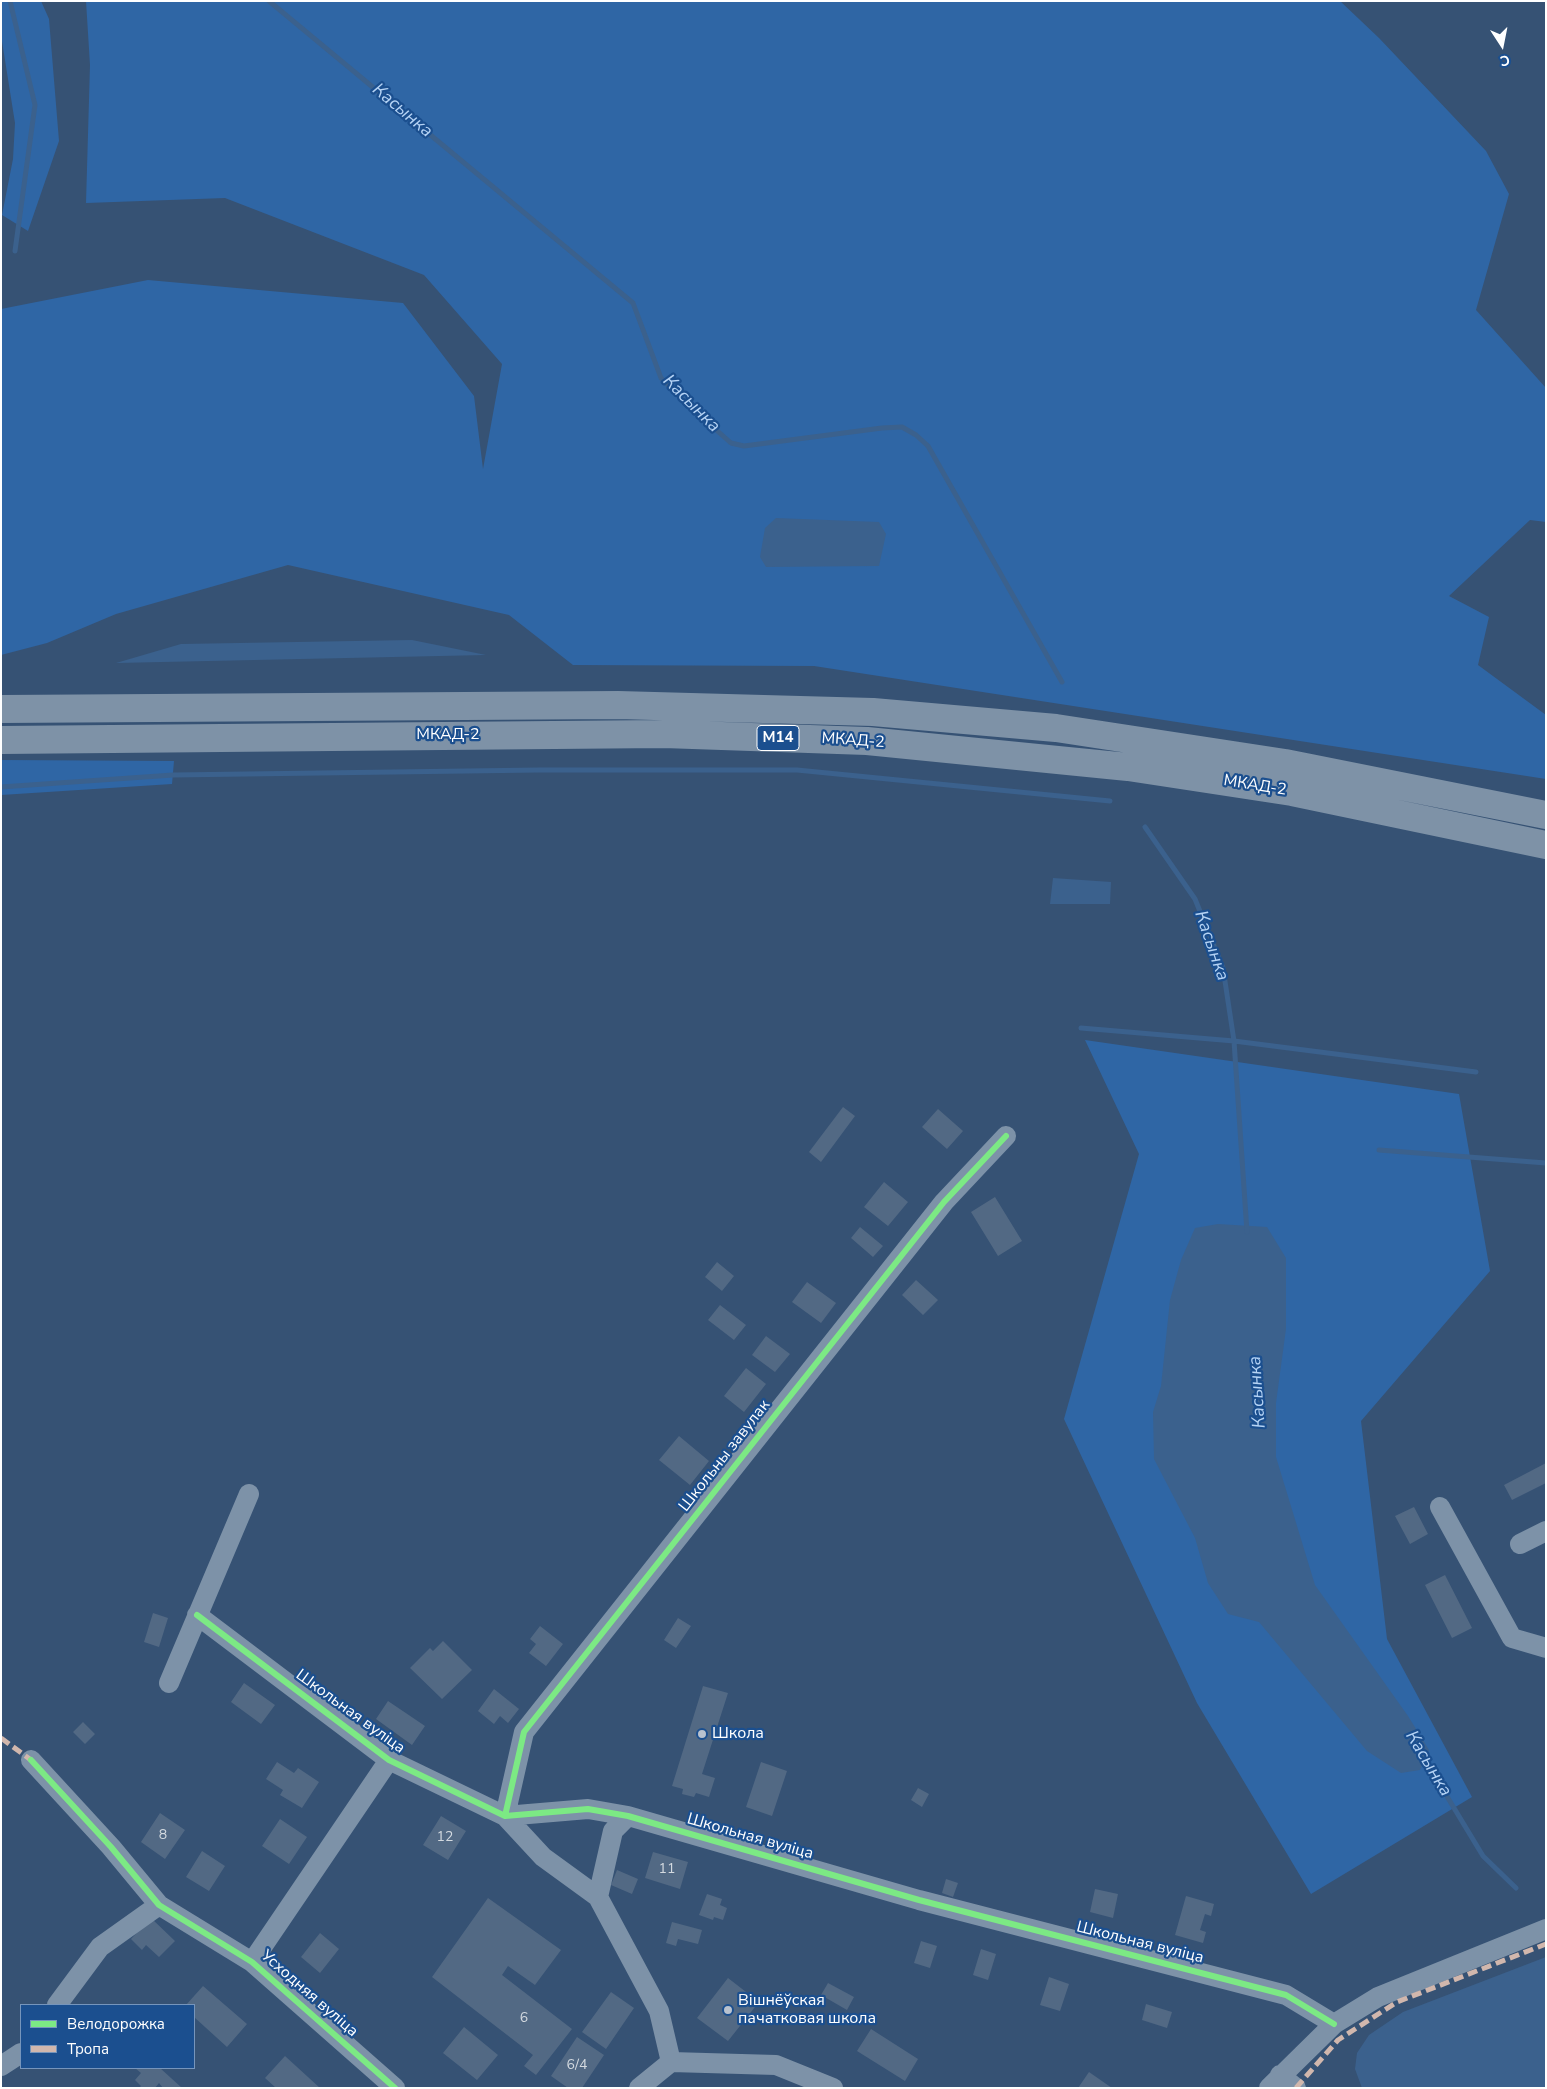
<!DOCTYPE html>
<html>
<head>
<meta charset="utf-8">
<style>
  body { margin:0 }
  #map { position:relative; width:1547px; height:2089px; overflow:hidden; background:#365274; font-family:"Nunito Sans",sans-serif }
  canvas { display:block }
  .frame { position:absolute; inset:0; border:2px solid #fff; pointer-events:none }
  .legend { position:absolute; left:20px; top:2004px; width:175px; height:65px; box-sizing:border-box; background:#1b4f8f; border:1px solid #7695bc; margin:0; padding:6px 9px; list-style:none; font-size:15px; color:#fff }
  .legend li { display:flex; align-items:center; gap:10px; height:25px }
  .legend b { width:25px; border:1px solid #7695bc }
  .north { position:absolute; left:1477px; top:20px; width:50px; height:50px; -webkit-text-stroke:4px #1b4f8f; paint-order:stroke; rotate:169deg; font-size:14px; font-weight:700; line-height:20px; text-align:center; color:#fff }
  .north::after { content:''; display:block; margin:auto; width:18px; height:22px; background:#fff; clip-path:polygon(50% 0,100% 100%,50% 72%,0 100%) }
</style>
</head>
<body>
<div id="map">
<canvas width="1547" height="2089"></canvas>
<div class="frame"></div>
<ul class="legend">
<li><b style="height:6px;background:#7ce984"></b>Велодорожка</li>
<li><b style="height:6px;background:#d1b7ad"></b>Тропа</li>
</ul>
<div class="north">С</div>
</div>
<script>
const g = document.querySelector('canvas').getContext('2d');
g.lineJoin = 'round';
function paint(path, color) {
  g.fillStyle = color;
  g.fill(path, 'evenodd');
}
function shape(rows) {
  const path = new Path2D();
  for (const r of rows) {
    path.moveTo(r[0], r[1]);
    for (let i = 2; i < r.length; i += 2) path.lineTo(r[i], r[i + 1]);
  }
  return path;
}
function stroke(path, color, width, dash) {
  g.strokeStyle = color;
  g.lineWidth = width;
  g.lineCap = dash ? 'butt' : 'round';
  g.setLineDash(dash || []);
  g.stroke(path);
}
function drawText(font, color, halo, rows, align = 'center') {
  g.font = font + ' "Nunito Sans",sans-serif';
  g.lineWidth = 4.5;
  g.setLineDash([]);
  g.textBaseline = 'middle';
  g.strokeStyle = halo;
  g.fillStyle = color;
  for (const [text, x, y, turn = 0] of rows) {
    g.save();
    g.translate(x, y);
    g.rotate((+turn || 0) * Math.PI / 180);
    g.textAlign = isNaN(turn) ? turn : align;
    if (halo) g.strokeText(text, 0, 0);
    g.fillText(text, 0, 0);
    g.restore();
  }
}
paint(shape([
  [1,1,41,1,49,19,59,141,28,231,2,215,13,159,15,123,1,35],
  [86,1,1340,1,1379,38,1486,151,1509,194,1476,310,1546,388,1546,522,1530,520,1449,596,1489,617,1478,665,1546,715,1546,779,814,666,573,665,509,615,288,565,116,614,47,643,1,655,1,309,148,280,403,303,474,396,483,469,502,364,424,275,225,198,86,203,90,65],
  [1,760,174,761,172,784,1,795],
  [1085,1040,1459,1094,1490,1271,1361,1421,1387,1639,1472,1797,1311,1894,1197,1703,1064,1419,1139,1154]
]), '#2f66a5');
paint(shape([
  [776,518,879,522,886,534,879,566,766,567,760,557,765,528],
  [412,640,486,655,116,663,181,644],
  [1053,878,1111,882,1110,904,1050,904],
  [1218,1224,1267,1227,1286,1258,1286,1329,1276,1403,1276,1457,1315,1585,1408,1716,1429,1750,1420,1770,1401,1773,1367,1751,1259,1622,1228,1614,1208,1583,1195,1538,1154,1459,1153,1412,1161,1386,1170,1300,1181,1260,1195,1228],
  [1546,1957,1546,2088,1362,2088,1355,2069,1357,2053,1369,2035,1403,2012]
]), '#3b618d');
stroke(shape([
  [10,1,35,105,15,251],
  [269,1,633,303,661,378,688,405,731,443,744,446,882,428,902,427,916,435,928,446,1062,682],
  [1,787,173,775,539,770,797,770,1110,801],
  [1145,827,1195,899,1223,968,1234,1041,1247,1232],
  [1081,1028,1234,1041,1476,1072],
  [1379,1150,1546,1163],
  [1422,1755,1483,1856,1516,1888]
]), '#3b618d', 5);
paint(shape([
  [843,1107,855,1116,821,1162,809,1152],
  [938,1109,963,1131,947,1149,922,1127],
  [884,1182,908,1202,888,1226,864,1207],
  [995,1197,1022,1241,998,1256,971,1212],
  [860,1227,883,1246,873,1257,851,1238],
  [717,1262,734,1276,722,1291,705,1277],
  [916,1280,938,1300,923,1315,902,1295],
  [807,1282,836,1303,821,1323,792,1302],
  [720,1305,746,1325,734,1340,708,1320],
  [766,1336,790,1354,775,1372,752,1355],
  [746,1368,766,1384,744,1412,724,1396],
  [679,1436,709,1461,690,1485,659,1460],
  [1546,1463,1546,1483,1512,1500,1504,1485],
  [1414,1507,1428,1534,1410,1544,1395,1516],
  [1445,1575,1472,1628,1452,1638,1425,1585],
  [153,1613,168,1618,159,1647,144,1642],
  [678,1618,691,1626,676,1648,664,1640],
  [540,1626,563,1644,546,1666,529,1653,536,1644,530,1639],
  [443,1641,472,1670,442,1699,410,1668,430,1648,433,1651],
  [244,1683,275,1705,261,1724,231,1702],
  [703,1686,728,1693,702,1774,715,1778,709,1797,696,1793,694,1797,682,1794,683,1789,672,1786],
  [494,1689,519,1709,508,1723,500,1716,494,1724,478,1711],
  [388,1701,425,1726,412,1745,376,1719],
  [83,1722,95,1734,85,1744,73,1732],
  [277,1762,294,1773,298,1768,319,1782,302,1808,280,1795,283,1790,266,1779],
  [761,1762,787,1771,772,1816,746,1807],
  [918,1788,929,1794,922,1807,911,1800],
  [160,1813,185,1830,165,1859,141,1842],
  [441,1816,466,1831,448,1860,423,1845],
  [280,1819,307,1837,289,1864,262,1846],
  [202,1851,225,1866,209,1891,186,1877],
  [653,1852,688,1862,680,1889,645,1878],
  [617,1870,638,1879,632,1894,611,1885],
  [946,1879,958,1883,953,1897,942,1893],
  [1095,1889,1118,1894,1113,1918,1090,1912],
  [707,1894,722,1899,720,1905,727,1908,723,1920,714,1917,713,1920,699,1915],
  [1186,1896,1214,1904,1211,1916,1205,1914,1200,1930,1206,1932,1203,1943,1175,1935],
  [488,1898,561,1950,535,1985,508,1966,502,1975,572,2029,536,2075,524,2066,533,2055,432,1977],
  [151,1918,175,1941,159,1957,146,1945,142,1950,131,1939],
  [672,1922,702,1930,698,1944,678,1939,676,1946,666,1943],
  [320,1933,339,1949,320,1973,301,1957],
  [921,1941,937,1946,930,1968,914,1963],
  [981,1949,996,1954,988,1980,973,1975],
  [1049,1977,1069,1984,1060,2011,1040,2005],
  [728,1978,759,2002,728,2041,697,2018],
  [828,1983,854,1997,847,2010,821,1995],
  [203,1986,247,2024,227,2047,194,2017,194,2005,186,2005],
  [611,1992,634,2008,606,2049,582,2032],
  [1146,2004,1172,2012,1167,2028,1142,2020],
  [464,2027,498,2055,477,2080,443,2053],
  [871,2029,918,2059,905,2081,857,2051],
  [577,2037,604,2055,582,2088,568,2088,551,2076],
  [285,2056,320,2088,276,2088,265,2078],
  [135,2068,160,2068,182,2088,163,2088,159,2083,155,2088,139,2088,141,2086,135,2080,141,2073],
  [1089,2072,1112,2088,1078,2088]
]), '#526984');
stroke(shape([
  [1440,1507,1512,1638,1546,1648],
  [1520,1544,1546,1531],
  [197,1615,389,1760,505,1816,588,1809,628,1816,919,1900,1286,1995,1334,2024],
  [169,1683,249,1494],
  [31,1760,111,1847,159,1905,252,1962,395,2088],
  [505,1816,524,1732,944,1202,1006,1136],
  [505,1816,543,1857,598,1897,659,2011,671,2062],
  [598,1897,613,1831,628,1816],
  [252,1962,389,1760],
  [57,2005,100,1947,159,1905],
  [1,2066,21,2053],
  [1280,2075,1296,2088],
  [639,2088,671,2062,776,2065,833,2088],
  [1269,2088,1334,2024,1378,1997,1546,1929]
]), '#7d92a8', 20);
stroke(shape([
  [1,709,618,705,873,712,1056,728,1285,763,1546,815],
  [1,740,664,734,867,741,1128,767,1292,792,1546,845]
]), '#7e92a7', 28);
stroke(shape([
  [1,1738,31,1760],
  [1296,2088,1338,2040,1397,2002,1546,1944]
]), '#d1b7ad', 5, [10, 5]);
stroke(shape([
  [197,1615,389,1760,505,1816,588,1809,628,1816,919,1900,1286,1995,1334,2024],
  [31,1760,111,1847,159,1905,252,1962,395,2088],
  [505,1816,524,1732,944,1202,1006,1136]
]), '#7ce984', 6);
for (const [x, y, r, color] of [
  [702,1734,5,"#b9c2ce"],
  [728,2010,5,"#b9c2ce"]
]) {
  const dot = new Path2D();
  dot.arc(x, y, r, 0, 2 * Math.PI);
  g.fillStyle = color;
  g.fill(dot);
  stroke(dot, '#1b4f8f', 2);
}
drawText('14px', '#d4dae0', null, [
  ["8",163,1836],
  ["12",445,1838],
  ["11",667,1870],
  ["6",524,2019],
  ["6/4",577,2066]
]);
for (const [x, y, w] of [
  [778,738,42]
]) {
  const box = new Path2D();
  box.roundRect(x - w / 2, y - 12.5, w, 25, 4);
  g.fillStyle = '#1b4f8f';
  g.fill(box);
  stroke(box, '#fff', 1);
}
drawText('bold 15px', '#fff', null, [
  ["М14",778,738]
]);
drawText('16px', '#fff', '#1b4f8f', [
  ["МКАД-2",448,735],
  ["МКАД-2",853,741,4],
  ["МКАД-2",1255,786,9],
  ["Школьны завулак",725,1456,-52],
  ["Школьная вуліца",350,1712,36],
  ["Школьная вуліца",750,1837,16],
  ["Школьная вуліца",1140,1943,14],
  ["Усходняя вуліца",309,1994,41]
]);
drawText('16px', '#fff', '#1b4f8f', [
  ["Школа",712,1734],
  ["Вішнёўская",738,2001],
  ["пачатковая школа",738,2019]
], 'left');
drawText('italic 18px', '#b5d3f5', '#1b4f8f', [
  ["Касынка",402,111,40],
  ["Касынка",691,404,45],
  ["Касынка",1211,946,71],
  ["Касынка",1258,1392,-94],
  ["Касынка",1428,1764,59]
]);
</script>
</body>
</html>
